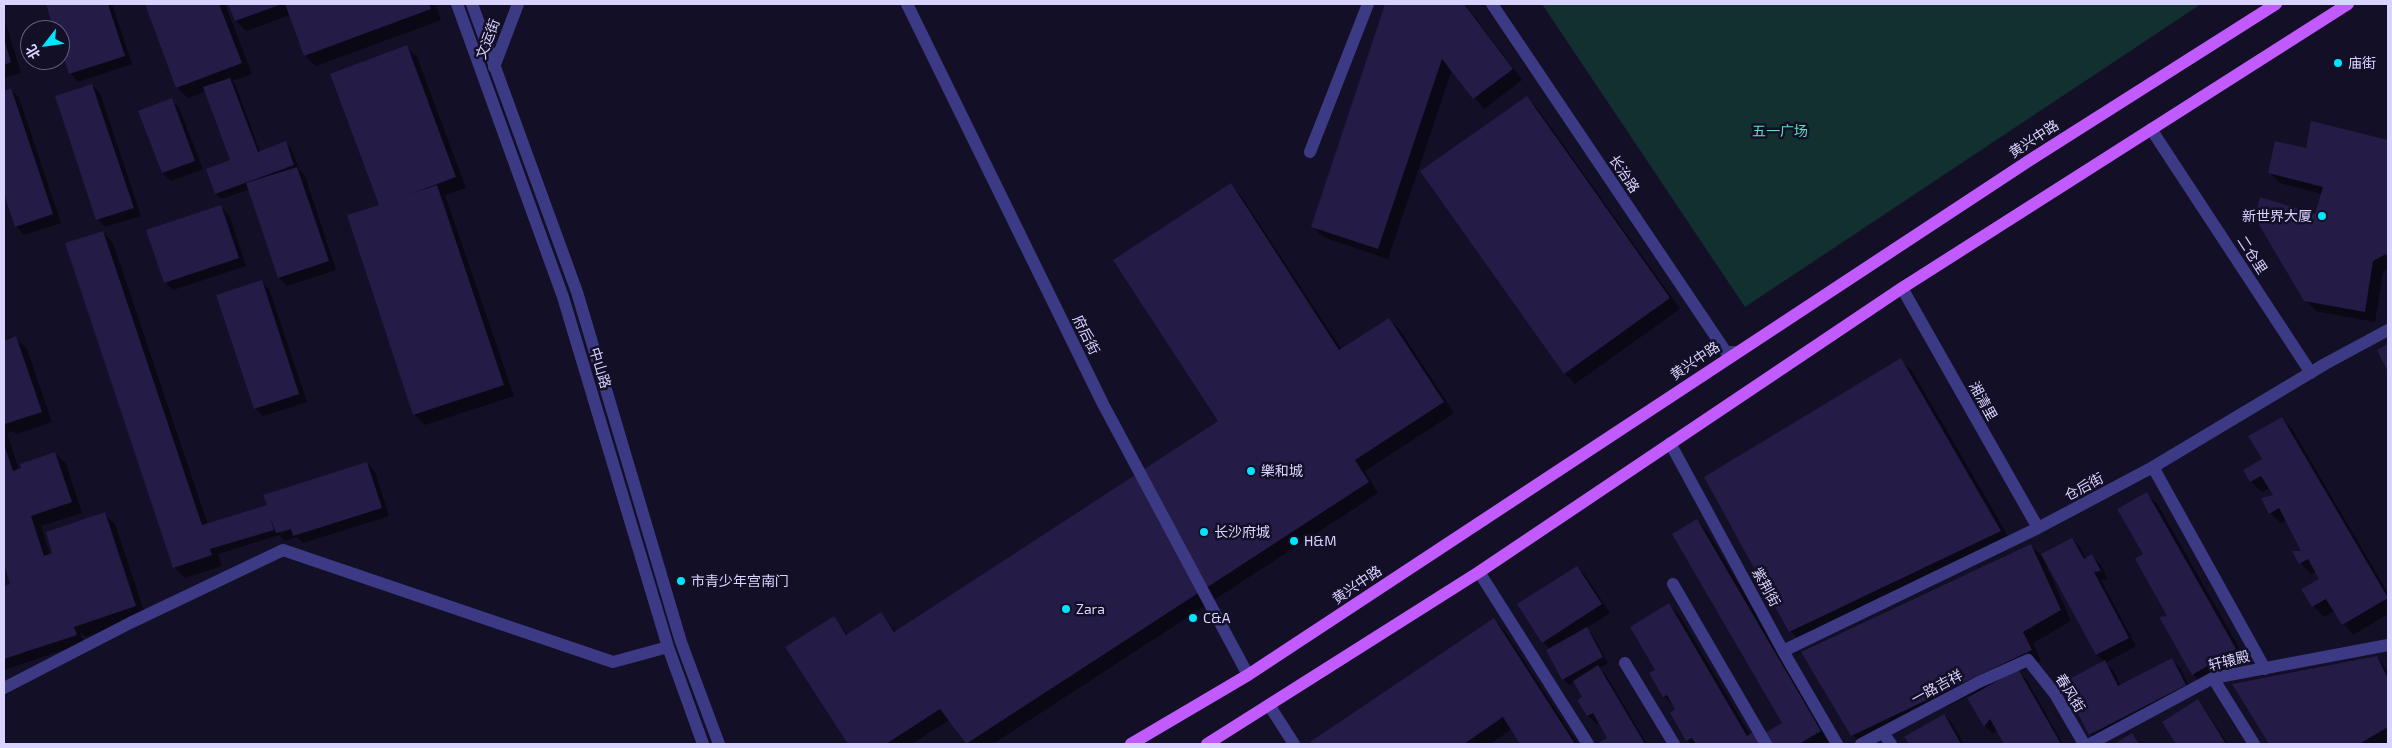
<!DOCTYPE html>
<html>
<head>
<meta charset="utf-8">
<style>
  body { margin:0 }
  #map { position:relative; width:2392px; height:748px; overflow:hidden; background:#130f26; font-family:"Exo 2","Noto Sans SC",sans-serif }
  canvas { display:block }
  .frame { position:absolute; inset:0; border:5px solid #d9d4ff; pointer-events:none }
  .north { position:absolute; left:20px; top:20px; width:50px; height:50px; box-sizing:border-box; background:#130f26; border:1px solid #625e7d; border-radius:50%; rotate:240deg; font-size:14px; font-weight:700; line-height:20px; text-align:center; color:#d9d4ff }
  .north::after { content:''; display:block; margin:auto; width:18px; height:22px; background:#00e5ff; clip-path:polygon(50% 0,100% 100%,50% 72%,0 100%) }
</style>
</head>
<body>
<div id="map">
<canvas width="2392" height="748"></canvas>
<div class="frame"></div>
<div class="north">北</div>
</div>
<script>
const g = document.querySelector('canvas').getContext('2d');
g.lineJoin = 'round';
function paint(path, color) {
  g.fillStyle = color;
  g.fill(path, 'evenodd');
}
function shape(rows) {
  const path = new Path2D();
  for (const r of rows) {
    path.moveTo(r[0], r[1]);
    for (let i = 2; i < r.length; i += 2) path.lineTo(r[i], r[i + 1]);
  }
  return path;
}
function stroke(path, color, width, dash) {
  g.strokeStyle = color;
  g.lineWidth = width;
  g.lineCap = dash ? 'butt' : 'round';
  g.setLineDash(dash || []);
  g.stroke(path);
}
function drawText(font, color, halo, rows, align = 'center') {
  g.font = font + ' "Exo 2","Noto Sans SC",sans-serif';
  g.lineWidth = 5;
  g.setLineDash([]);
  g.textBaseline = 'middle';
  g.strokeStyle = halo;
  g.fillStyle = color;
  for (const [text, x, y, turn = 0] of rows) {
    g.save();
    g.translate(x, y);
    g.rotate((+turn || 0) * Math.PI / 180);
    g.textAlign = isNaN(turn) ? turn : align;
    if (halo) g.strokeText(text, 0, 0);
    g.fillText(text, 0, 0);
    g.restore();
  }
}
paint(shape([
  [1542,4,2201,4,1745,307]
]), '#12302f');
paint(shape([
  [48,4,112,4,132,64,78,82,70,73,60,42,60,30,56,30],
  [146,4,225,4,252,74,232,81,235,84,260,152,285,143,291,148,299,169,305,176,336,270,287,286,279,278,249,189,222,199,216,194,208,170,232,161,206,91,188,98,177,87],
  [230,4,435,4,441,20,316,66,305,56,290,15,246,31,236,21],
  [1387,4,1465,4,1522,80,1484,109,1452,70,1388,259,1323,237,1312,226],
  [4,18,21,73,4,78],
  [406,47,417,57,466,188,445,195,514,396,425,425,414,414],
  [92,85,100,93,141,216,105,227,97,219],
  [11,90,19,98,61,223,24,235,16,226,4,190,4,92],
  [1526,97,1537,108,1680,309,1575,384,1565,373],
  [171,100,179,108,203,169,171,181,163,173],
  [2312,122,2388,141,2388,269,2383,272,2375,322,2316,311,2305,300,2316,215,2322,194,2280,183,2269,172,2307,150],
  [1231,185,1241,196,1342,350,1389,319,1400,330,1454,413,1365,471,1378,493,993,744,965,744,949,720,912,744,850,744,787,648,833,617,848,635,881,614,896,632,1219,421],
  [221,207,229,215,246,266,173,290,165,282],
  [103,232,113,243,208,525,266,507,367,463,375,472,389,516,303,543,296,537,285,541,279,535,218,554,222,566,185,578,174,567],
  [297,528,280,533,280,531],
  [261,281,269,289,307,402,263,416,255,408],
  [16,338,27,349,52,422,17,434,14,431,7,433,19,470,55,453,66,464,82,513,41,526,50,555,104,514,115,524,146,617,86,637,80,632,84,643,4,670,4,587,12,584,4,560,4,342],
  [1901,360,1912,371,2011,541,1801,642,1790,631],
  [2282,418,2292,429,2388,593,2388,614,2353,635,2334,611,2324,617,2313,606,2303,589,2321,579,2316,571,2311,574,2300,563,2303,552,2286,520,2281,523,2270,513,2275,496,2270,488,2262,492,2251,482,2245,470,2263,459],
  [2147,494,2158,505,2246,660,2203,685,2193,674,2144,555],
  [1697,521,1708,532,1831,742,1827,744,1691,744,1687,740,1677,709,1664,696,1657,670,1669,605,1680,616,1750,735,1766,734,1784,723],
  [2072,539,2080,547,2086,559,2092,556,2100,564,2108,579,2101,580,2136,646,2105,663,2113,670,2121,686,2172,660,2180,668,2193,693,2098,742,2090,734,2105,662,2097,655,2043,554],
  [2031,546,2042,556,2071,621,2033,643,2041,661,2019,672,2026,679,2063,744,2006,744,1997,729,1993,734,1985,726,1969,698,1976,694,1975,693,1866,744,1862,744,1852,735],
  [1577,567,1585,575,1610,613,1586,628,1592,634,1608,663,1599,668,1606,675,1647,744,1601,744,1609,738,1599,722,1597,724,1588,716,1579,700,1584,698,1575,681,1569,685,1563,679,1550,649,1543,642],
  [1494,619,1504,630,1578,744,1522,744,1512,729,1490,744,1313,744,1312,743],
  [2376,657,2388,671,2388,744,2270,744,2234,685],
  [2197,701,2205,709,2228,744,2178,744,2164,722],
  [1944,715,1952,723,1964,744,1910,744,1906,737]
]), '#0007');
paint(shape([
  [46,4,108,4,125,56,69,74,60,47,60,30,54,30],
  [145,4,219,4,242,63,176,88],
  [228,4,282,4,235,21],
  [285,4,429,4,431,9,304,56],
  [1385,4,1464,4,1513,69,1473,99,1442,59,1378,249,1311,227],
  [4,39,11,62,4,65],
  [407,45,456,177,410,194,437,185,504,385,413,415,347,215,379,205,330,74],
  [230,78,258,152,286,141,294,165,215,194,206,169,230,160,203,87],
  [92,84,134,208,96,220,55,96],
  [11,88,53,214,15,227,4,194,4,91],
  [1527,96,1670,298,1564,374,1420,171],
  [172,98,195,161,162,173,138,111],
  [2311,121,2388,140,2388,258,2386,254,2373,261,2365,312,2304,301,2255,218,2260,197,2315,214,2323,187,2268,173,2275,141,2306,148],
  [297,167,329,261,278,278,246,183],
  [1231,183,1339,350,1389,318,1444,402,1355,460,1369,482,966,744,940,709,886,744,848,744,785,647,834,616,846,635,881,612,894,632,1218,421,1113,260],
  [221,205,239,258,164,283,146,230],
  [103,231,202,525,267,505,263,495,367,462,382,508,293,536,291,529,276,533,270,517,274,530,210,549,212,555,173,568,65,243],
  [262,280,299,394,254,409,216,295],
  [16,336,42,412,5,424,4,341],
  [2388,344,2388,372,2377,350],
  [1901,358,2001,531,1789,632,1704,477],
  [2282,417,2388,598,2342,625,2326,599,2312,607,2301,589,2319,579,2308,559,2299,564,2292,551,2301,551,2279,508,2269,514,2261,498,2273,495,2261,476,2250,482,2243,470,2262,459,2248,436],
  [4,444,13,471,21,468,20,464,55,452,72,502,31,516,44,556,52,553,46,532,105,512,136,606,74,627,77,635,4,659,4,586,10,584,4,564],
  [2147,492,2236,649,2192,675,2159,617,2167,616,2135,559,2143,554,2117,509],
  [1697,519,1821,731,1799,744,1696,744,1692,738,1686,741,1670,713,1675,709,1667,695,1663,697,1649,673,1655,670,1630,627,1669,603,1747,736,1761,727,1765,733,1782,723,1672,534],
  [2072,538,2084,559,2092,554,2101,571,2094,572,2129,638,2096,655,2041,554],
  [2031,544,2061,610,2023,632,2032,650,1851,736,1801,652],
  [1577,566,1602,604,1542,643,1517,604],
  [1494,618,1575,744,1520,744,1503,717,1464,744,1312,744,1310,742],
  [1587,627,1603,657,1562,680,1546,650],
  [2377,656,2388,679,2388,727,2359,744,2269,744,2232,684],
  [2172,658,2186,685,2089,735,2062,683,2105,660,2118,686],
  [1598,665,1645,744,1600,744,1599,743,1607,738,1593,713,1587,716,1577,700,1582,697,1573,681],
  [2018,669,2061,744,2004,744,1990,719,1984,727,1967,698],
  [2198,699,2226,744,2176,744,2162,722],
  [1944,714,1961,744,1909,744,1904,737],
  [2132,733,2139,744,2114,744]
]), '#241b47');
stroke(shape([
  [457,4,563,297,668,647,703,744],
  [472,4,577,292,681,642,719,744],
  [907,4,1103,404,1248,675],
  [1492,4,1726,352,1735,352],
  [494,67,518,4],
  [2151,129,2311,373],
  [1310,152,1368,4],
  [1902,288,2038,528],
  [1670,443,1783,651,1837,744],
  [2153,467,2265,669],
  [1479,572,1588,744],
  [1673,584,1766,744],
  [1783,651,2038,528,2153,467,2325,364,2388,330],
  [1625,663,1674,744],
  [2213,678,2254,744],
  [4,688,130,623,283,550,613,662,668,647],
  [1269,705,1294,744],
  [1883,733,1891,744],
  [1861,744,1979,682,2028,660,2055,694,2084,744],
  [2090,744,2213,678,2388,645]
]), '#3d3a85', 12);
stroke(shape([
  [1131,744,1248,675,2030,160,2276,4],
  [1207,744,1479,572,1902,288,2348,4]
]), '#c25bff', 12);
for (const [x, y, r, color] of [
  [2338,63,5,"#00e5ff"],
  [2322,216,5,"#00e5ff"],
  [1251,471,5,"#00e5ff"],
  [1204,532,5,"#00e5ff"],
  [1294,541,5,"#00e5ff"],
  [681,581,5,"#00e5ff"],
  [1066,609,5,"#00e5ff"],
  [1193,618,5,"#00e5ff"]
]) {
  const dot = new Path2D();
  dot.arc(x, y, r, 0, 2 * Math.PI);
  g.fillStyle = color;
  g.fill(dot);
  stroke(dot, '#130f26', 2);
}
drawText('14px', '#d9d4ff', '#130f26', [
  ["文运街",488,39,-69],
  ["黄兴中路",2034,139,-33],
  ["长治路",1624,174,56],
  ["二仓里",2252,255,57],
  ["府后街",1086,335,64],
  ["黄兴中路",1695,361,-34],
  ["中山路",600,368,73],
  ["湘清里",1983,401,61],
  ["仓后街",2084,487,-28],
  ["黄兴中路",1357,585,-34],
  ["紫荆街",1766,587,61],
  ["轩辕殿",2229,661,-14],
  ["一路吉祥",1937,687,-28],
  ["春风街",2070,693,58]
]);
drawText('14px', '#d9d4ff', '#130f26', [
  ["庙街",2348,63],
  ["新世界大厦",2312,216,"right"],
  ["樂和城",1261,471],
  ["长沙府城",1214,532],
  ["H&M",1304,541],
  ["市青少年宫南门",691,581],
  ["Zara",1076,609],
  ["C&A",1203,618]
], 'left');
drawText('14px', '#5fe0c0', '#130f26', [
  ["五一广场",1780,131]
]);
</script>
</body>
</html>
